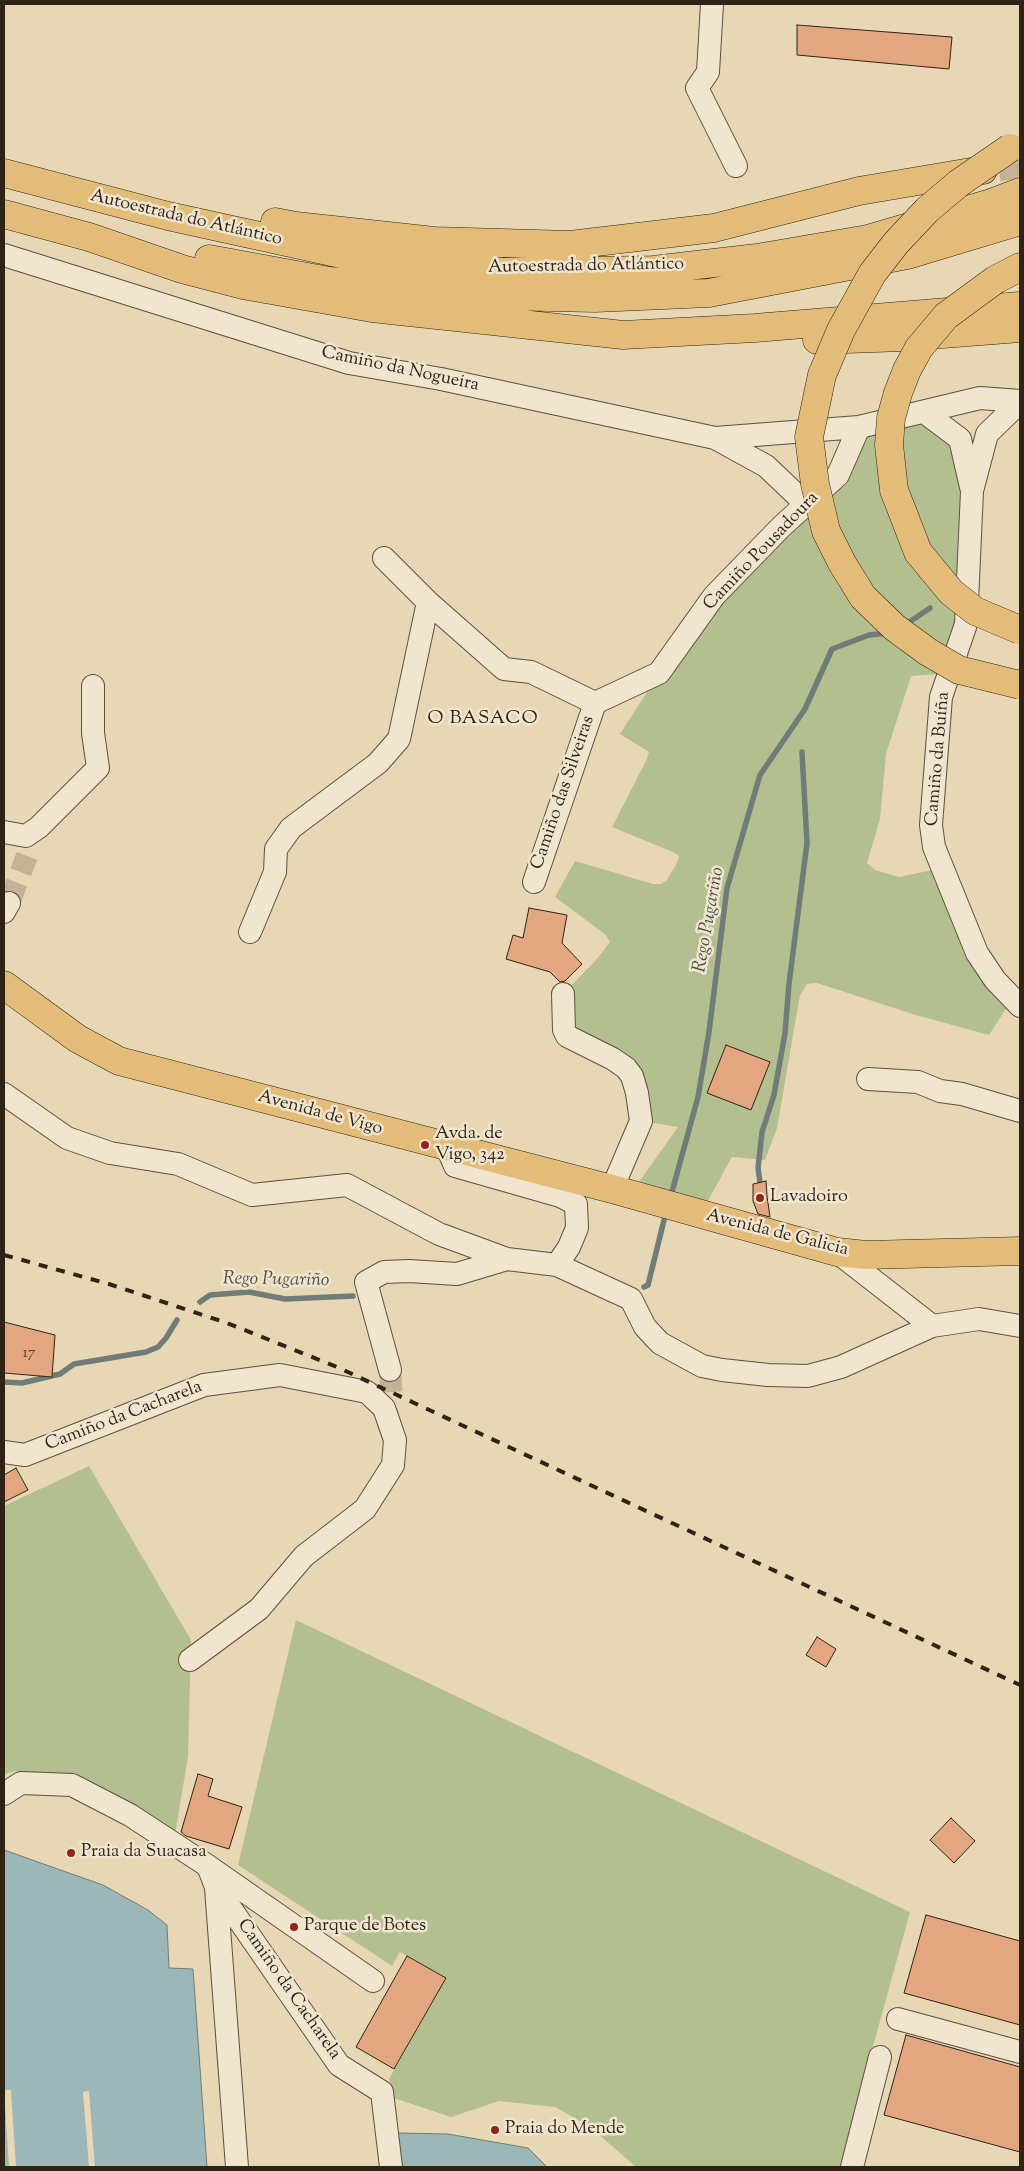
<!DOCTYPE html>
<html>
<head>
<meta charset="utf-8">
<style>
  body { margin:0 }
  #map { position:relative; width:1024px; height:2171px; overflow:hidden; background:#e8d7b4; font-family:"Sorts Mill Goudy",serif }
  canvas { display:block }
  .frame { position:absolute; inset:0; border:5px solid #2f2315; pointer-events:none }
</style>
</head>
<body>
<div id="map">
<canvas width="1024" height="2171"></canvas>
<div class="frame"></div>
</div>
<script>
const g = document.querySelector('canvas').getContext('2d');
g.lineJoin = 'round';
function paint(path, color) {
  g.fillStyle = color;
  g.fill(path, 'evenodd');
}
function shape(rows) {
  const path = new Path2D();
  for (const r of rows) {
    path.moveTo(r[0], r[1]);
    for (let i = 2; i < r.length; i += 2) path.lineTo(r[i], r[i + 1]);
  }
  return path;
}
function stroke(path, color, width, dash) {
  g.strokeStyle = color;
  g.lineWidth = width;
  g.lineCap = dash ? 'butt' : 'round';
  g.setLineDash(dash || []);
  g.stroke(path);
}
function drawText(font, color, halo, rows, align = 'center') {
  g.font = font + ' "Sorts Mill Goudy",serif';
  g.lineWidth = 5;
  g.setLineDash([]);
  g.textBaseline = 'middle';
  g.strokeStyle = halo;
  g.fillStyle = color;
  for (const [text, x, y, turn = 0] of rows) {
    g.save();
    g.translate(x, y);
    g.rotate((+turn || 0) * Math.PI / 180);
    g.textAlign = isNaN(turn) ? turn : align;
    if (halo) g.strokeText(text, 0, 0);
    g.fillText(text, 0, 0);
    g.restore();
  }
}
paint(shape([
  [924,412,960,439,972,493,949,673,911,676,886,754,880,819,867,863,875,870,899,877,942,868,1013,998,989,1035,916,1015,817,983,807,984,800,995,777,1128,765,1160,732,1157,706,1204,639,1182,678,1127,641,1121,632,1076,567,1036,563,994,596,960,610,942,606,935,555,897,575,861,653,884,661,884,667,880,676,865,679,856,673,852,612,827,646,761,649,752,620,734,659,673,838,475,859,427],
  [89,1466,191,1640,188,1757,175,1834,18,1777,17,1771,4,1774,4,1506],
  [296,1620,910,1912,840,2167,636,2167,589,2126,555,2107,499,2101,451,2117,394,2098,389,2079,446,1978,400,1952,392,1966,238,1865]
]), '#b3bf8f');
const water = shape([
  [4,1850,103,1885,148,1910,167,1925,169,1968,193,1969,207,2167,4,2167,4,1850],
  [398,2133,448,2134,528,2148,547,2167,401,2167,398,2133]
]);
paint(water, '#9cb7b8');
stroke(water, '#707c77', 1);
paint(shape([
  [4,2090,11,2090,16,2167,9,2167],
  [89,2091,89,2092,95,2167,89,2167,83,2092]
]), '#e8d7b4');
stroke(shape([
  [905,625,930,608],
  [760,1182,758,1168,762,1132,774,1095,785,1033,789,984,807,843,802,752],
  [670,1199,698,1097,709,1032,727,888,760,775,805,709,832,649,869,635,888,633],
  [644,1287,648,1285,666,1212],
  [200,1302,210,1295,249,1292,285,1299,353,1296],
  [4,1382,22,1383,60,1374,74,1364,146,1352,158,1347,166,1338,177,1320]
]), '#707c77', 5.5);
const building = shape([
  [797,25,952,37,949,69,797,55,797,25],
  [529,908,567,915,562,943,582,964,565,981,560,982,550,972,506,959,513,935,523,938,529,908],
  [726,1045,770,1062,751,1110,707,1093,726,1045],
  [766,1181,767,1196,770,1217,758,1214,753,1201,753,1184,766,1181],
  [4,1322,55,1335,52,1377,4,1373,4,1322],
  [16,1468,28,1490,4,1502,4,1475,16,1468],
  [817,1637,836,1649,826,1667,806,1655,817,1637],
  [198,1774,213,1779,208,1796,242,1807,229,1849,186,1836,181,1832,198,1774],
  [951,1818,975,1841,954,1863,930,1840,951,1818],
  [926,1915,1020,1941,1020,2025,904,1993,926,1915],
  [407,1956,446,1978,394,2069,356,2047,407,1956],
  [906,2035,1020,2067,1020,2152,884,2115,906,2035]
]);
paint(building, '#e2a780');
stroke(building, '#2f2315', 1);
stroke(shape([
  [9,903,27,856],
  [390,1370,392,1398]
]), '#c3b394', 22, [22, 11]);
stroke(shape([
  [999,167,1020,165]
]), '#c3b394', 28, [28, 14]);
const minor = shape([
  [712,4,708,72,697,88,736,166],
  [4,255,349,363,441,379,715,438,859,427,980,398,1020,401],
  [1020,402,987,434,972,491,966,624,941,697,931,825,934,847,977,953,995,980,1020,1006],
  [924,412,960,439,971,487],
  [715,438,766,466,806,504],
  [384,558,428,602,504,669,531,672,595,703,659,673,714,596,781,527,838,475,859,427],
  [4,832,26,836,39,827,98,768,93,733,93,686],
  [534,882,595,703],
  [4,912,9,903],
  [250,932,275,872,276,849,291,828,378,763,399,739,428,602],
  [563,994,564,1030,567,1036,613,1059,626,1068,632,1076,637,1093,641,1121,612,1189],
  [868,1079,918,1082,940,1091,962,1094,1020,1111],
  [4,1094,67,1138,110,1153,178,1164,252,1195,347,1185,439,1234,507,1259],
  [837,1252,932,1326,979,1319,1020,1326],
  [557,1265,631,1299,645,1327,660,1343,702,1366,722,1370,768,1375,808,1376,841,1367,932,1326],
  [390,1370,366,1282,384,1272,409,1271,457,1274,507,1259,557,1265,569,1247,577,1228,576,1204,560,1196,455,1166,447,1147],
  [4,1452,25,1455,204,1385,280,1375,367,1392,384,1408,395,1440,393,1465,365,1509,304,1556,259,1609,190,1660],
  [4,1794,21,1783,72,1785,130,1815,208,1866,216,1887,339,2065,382,2092,391,2167],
  [208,1866,373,1981],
  [216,1888,237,2167],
  [898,2019,1020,2052],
  [852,2167,880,2057]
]);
const major = shape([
  [4,985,78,1039,119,1061,612,1189,837,1252,866,1255,1020,1251]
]);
const highway = shape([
  [4,173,168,216,346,255,503,272,653,270,757,258,868,239,988,204,1020,192],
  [4,214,89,237,182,269,243,285,372,308,623,335,755,328,1020,306],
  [275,222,296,226,434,241,570,245,714,228,859,191,983,170],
  [209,259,329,281,461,295,595,298,709,293,907,255,1020,221],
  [995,280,1020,267],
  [817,340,904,337,1020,328]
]);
stroke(minor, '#5d503d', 24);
stroke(major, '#2f2315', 29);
stroke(highway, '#2f2315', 29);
stroke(minor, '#f0e5ce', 22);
stroke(major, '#e4bc7a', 28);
stroke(highway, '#e4bc7a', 28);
stroke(shape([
  [4,1255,109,1284,227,1323,337,1367,1020,1685]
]), '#2f2315', 4, [9, 9]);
const highwayBridge = shape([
  [1010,148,959,183,927,210,896,243,872,274,841,330,822,375,809,437,815,484,826,531,842,563,863,597,894,627,928,652,959,670,1020,685],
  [995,280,946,316,919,348,907,370,898,393,891,418,889,445,894,490,918,552,951,592,975,611,1020,630]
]);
stroke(highwayBridge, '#2f2315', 29, []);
stroke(highwayBridge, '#e4bc7a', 28);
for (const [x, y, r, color] of [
  [425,1145,5,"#8f2418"],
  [760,1198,5,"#8f2418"],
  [71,1853,5,"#8f2418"],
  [294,1927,5,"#8f2418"],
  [495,2130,5,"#8f2418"]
]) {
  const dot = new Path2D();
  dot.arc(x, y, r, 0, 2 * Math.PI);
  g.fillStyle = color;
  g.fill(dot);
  stroke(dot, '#f0e5ce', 2);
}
drawText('15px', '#5c4430', null, [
  ["17",29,1354]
]);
drawText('18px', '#2f2315', '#f0e5ce', [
  ["Autoestrada do Atlántico",186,219,13],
  ["Autoestrada do Atlántico",586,267,-1],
  ["Camiño da Nogueira",400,370,12],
  ["Camiño Pousadoura",762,552,-46],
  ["Camiño da Buíña",939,759,-85],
  ["Camiño das Silveiras",564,793,-71],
  ["Avenida de Vigo",320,1114,15],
  ["Avenida de Galicia",777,1234,14],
  ["Camiño da Cacharela",124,1417,-21],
  ["Camiño da Cacharela",288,1990,55]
]);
drawText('18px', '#2f2315', '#f0e5ce', [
  ["Avda. de",435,1135],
  ["Vigo, 342",435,1156],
  ["Lavadoiro",770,1198],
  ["Praia da Suacasa",81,1853],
  ["Parque de Botes",304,1927],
  ["Praia do Mende",505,2130]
], 'left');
g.letterSpacing = '1px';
drawText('19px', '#2f2315', '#f0e5ce', [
  ["O BASACO",483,720]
]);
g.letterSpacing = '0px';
drawText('italic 19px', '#504f46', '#f0e5ce', [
  ["Rego Pugariño",710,920,-80],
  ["Rego Pugariño",276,1281,1]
]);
</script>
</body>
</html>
